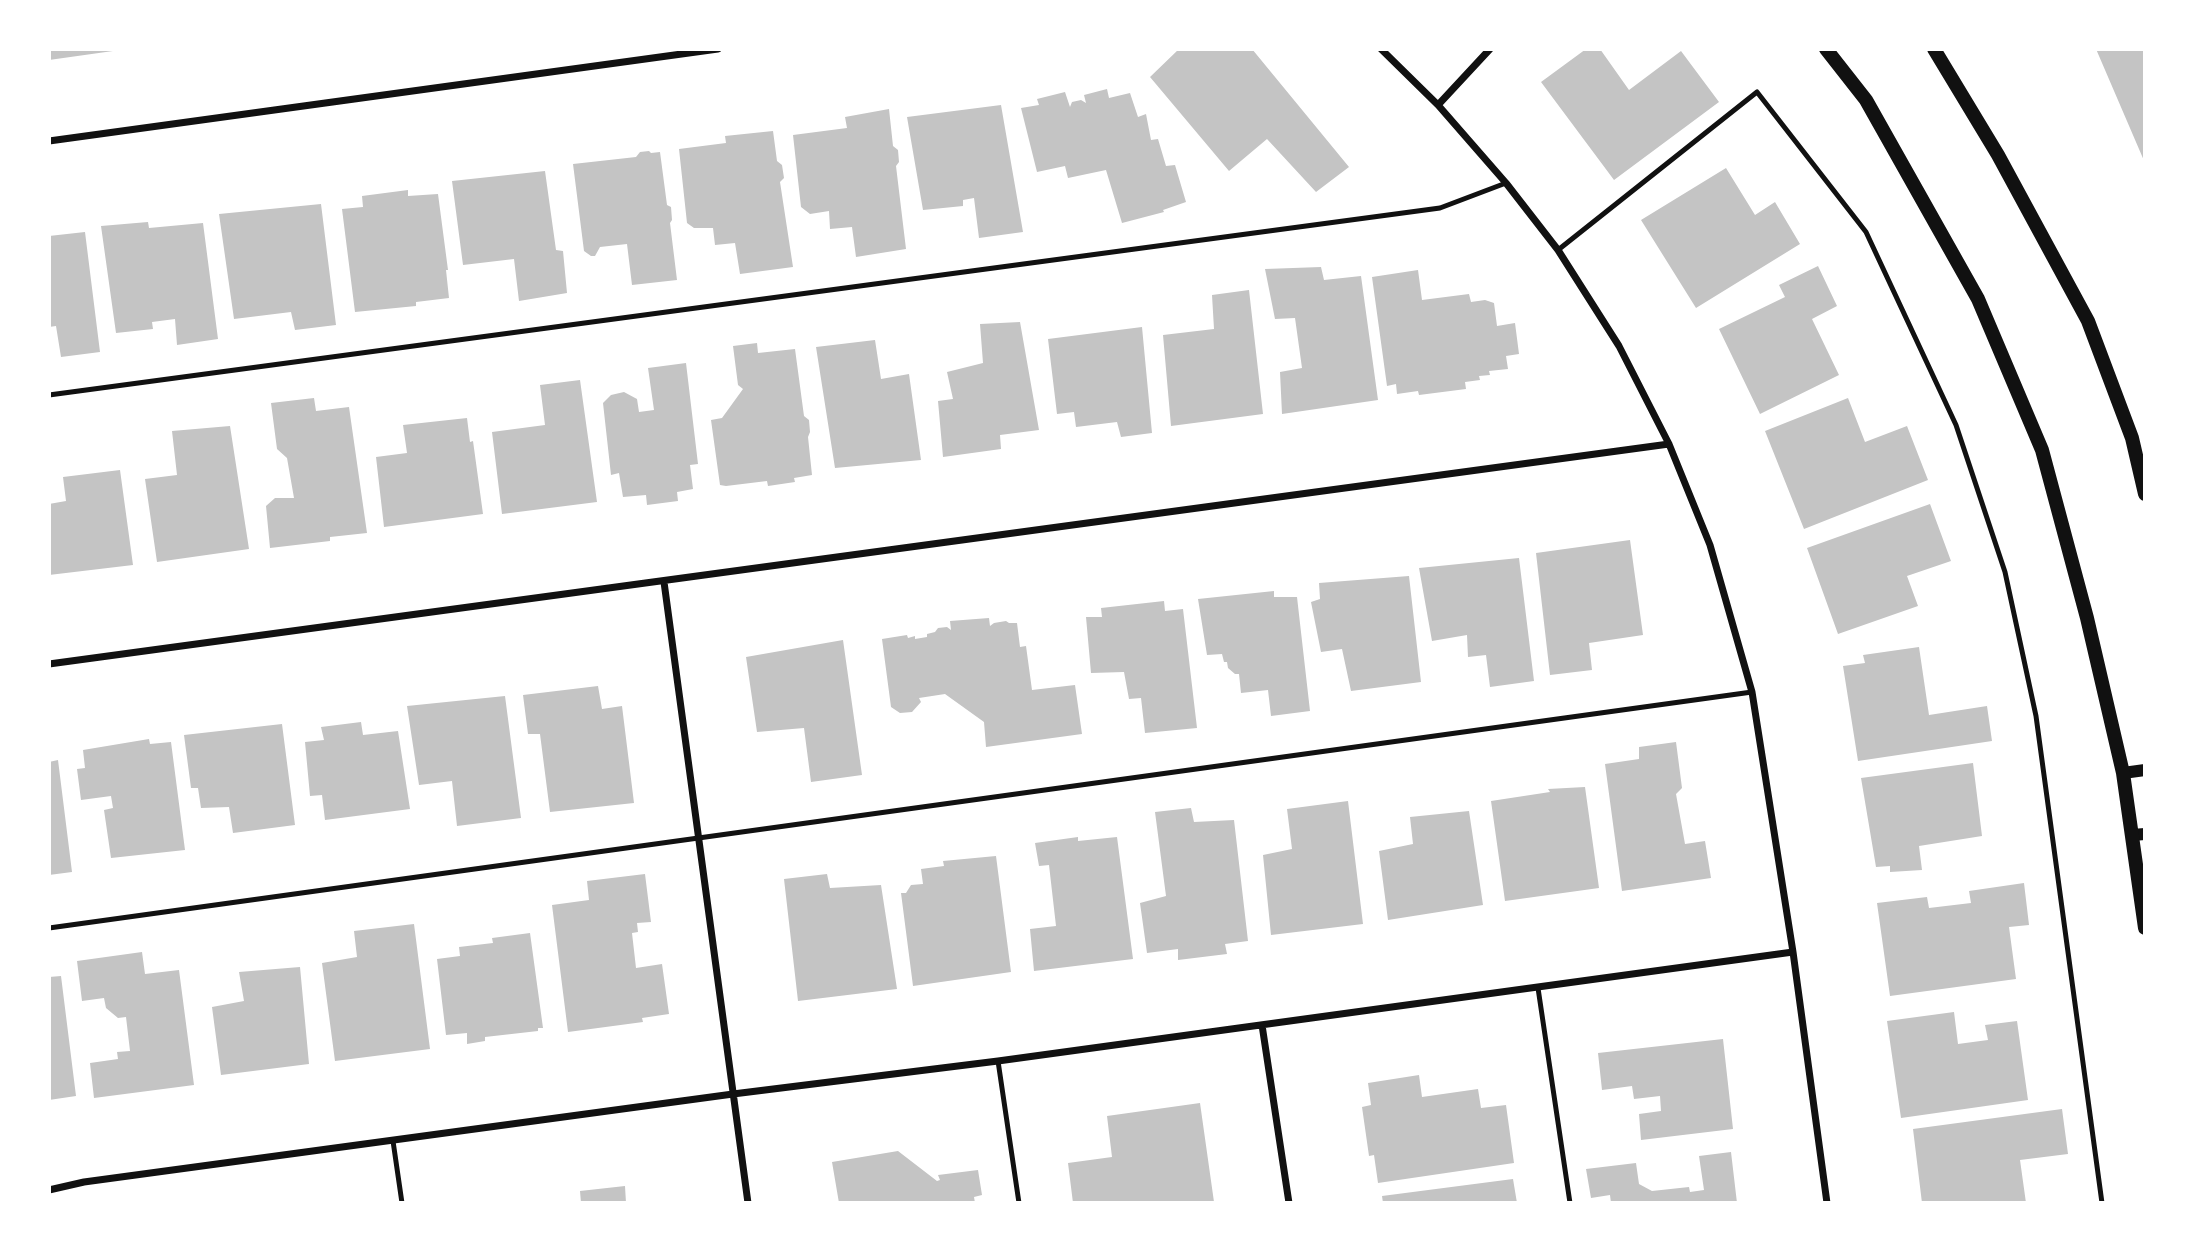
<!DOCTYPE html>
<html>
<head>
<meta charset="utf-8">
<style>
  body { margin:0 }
  #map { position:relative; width:2194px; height:1252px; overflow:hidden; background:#fff; font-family:Barlow,sans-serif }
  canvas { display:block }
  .frame { position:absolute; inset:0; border:51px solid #fff; pointer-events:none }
</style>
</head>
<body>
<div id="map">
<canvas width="2194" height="1252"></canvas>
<div class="frame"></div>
</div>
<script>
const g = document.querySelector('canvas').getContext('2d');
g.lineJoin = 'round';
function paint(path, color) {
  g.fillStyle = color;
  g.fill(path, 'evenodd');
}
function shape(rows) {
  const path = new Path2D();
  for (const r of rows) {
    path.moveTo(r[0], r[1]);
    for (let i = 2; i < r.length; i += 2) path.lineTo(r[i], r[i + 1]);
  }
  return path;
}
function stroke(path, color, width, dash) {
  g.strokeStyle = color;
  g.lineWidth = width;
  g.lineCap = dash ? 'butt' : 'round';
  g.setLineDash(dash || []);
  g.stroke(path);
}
paint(shape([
  [49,49,112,49,113,51,49,60],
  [1179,49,1252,49,1349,167,1316,192,1267,139,1229,171,1150,77],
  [1586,49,1600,49,1629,90,1681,51,1719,102,1614,180,1541,82],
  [2096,49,2142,49,2145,55,2145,163],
  [1107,89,1109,98,1130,93,1138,117,1146,114,1151,140,1158,139,1166,166,1175,165,1186,202,1163,210,1164,212,1122,223,1106,170,1068,178,1065,166,1037,172,1021,108,1039,105,1037,99,1065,92,1070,107,1072,102,1081,100,1086,103,1084,95],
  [1001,105,1023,232,979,238,974,198,963,200,963,206,923,210,907,117],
  [889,109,893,146,898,150,899,162,896,166,906,249,856,257,852,227,830,229,829,211,810,214,801,207,793,135,847,128,845,117],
  [773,131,777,161,782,165,784,178,780,182,793,267,740,274,735,243,715,245,713,228,694,228,687,223,679,149,726,143,725,136],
  [649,151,651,153,660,152,667,205,671,207,672,220,670,223,677,280,632,285,627,244,600,247,595,256,591,256,584,251,573,164,636,157,640,152],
  [1726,168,1755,215,1775,202,1800,244,1696,308,1641,220],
  [545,171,556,250,563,251,567,293,519,301,514,259,463,265,452,181],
  [408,190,408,196,438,194,448,270,446,270,449,298,416,302,416,306,355,312,342,209,363,207,362,196],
  [321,204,336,325,295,330,291,312,234,319,219,214],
  [148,222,149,228,203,223,218,339,177,345,175,319,152,322,153,329,116,333,101,226],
  [85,232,100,352,61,357,56,326,49,327,49,236],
  [1818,266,1837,306,1812,319,1839,375,1760,414,1719,329,1785,297,1779,285],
  [1321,267,1324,280,1361,276,1378,400,1282,414,1280,372,1302,368,1295,318,1275,319,1265,269],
  [1418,270,1422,300,1469,294,1471,302,1485,300,1494,303,1497,326,1515,323,1519,354,1506,356,1508,369,1489,371,1490,375,1479,376,1480,380,1465,382,1466,389,1419,395,1418,391,1397,394,1396,384,1387,386,1372,277],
  [1249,290,1263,414,1171,426,1163,335,1214,329,1212,295],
  [1020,322,1039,430,1000,435,1001,449,943,457,938,401,953,399,947,372,983,363,980,324],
  [1142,327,1152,433,1121,437,1117,422,1076,427,1074,412,1057,414,1048,339],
  [875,340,881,379,909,374,921,460,835,468,816,347],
  [757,343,758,353,795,349,804,416,809,420,810,432,808,437,812,475,794,478,795,482,768,486,767,481,726,486,720,485,711,420,722,418,743,389,738,385,733,346],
  [686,363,698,464,690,465,693,489,677,492,678,501,647,505,646,495,623,497,619,473,611,475,603,403,611,395,624,392,637,399,639,412,654,410,648,368],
  [580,380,597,502,502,514,492,432,545,425,540,385],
  [314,398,316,411,349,407,367,533,330,537,330,541,270,548,266,506,275,498,294,498,287,458,277,449,271,403],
  [1848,398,1865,442,1907,426,1928,480,1804,529,1765,431],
  [467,418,470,442,473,441,483,514,384,527,376,457,407,453,403,425],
  [230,426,249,549,157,562,145,479,177,475,172,431],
  [120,470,133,565,49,575,49,504,66,501,63,477],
  [1930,504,1951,561,1907,576,1918,606,1838,634,1807,548],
  [1630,540,1643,635,1589,643,1592,670,1550,675,1536,553],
  [1519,558,1534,681,1490,687,1486,655,1468,657,1467,635,1432,641,1419,568],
  [1409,576,1421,682,1351,691,1342,649,1321,652,1311,602,1320,599,1319,583],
  [1274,591,1274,597,1297,597,1310,711,1271,716,1268,690,1241,693,1239,674,1235,674,1228,668,1227,662,1224,662,1222,654,1207,655,1198,599],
  [1164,601,1165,611,1183,609,1197,728,1145,733,1141,698,1129,699,1124,672,1091,673,1086,617,1102,617,1101,608],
  [989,618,990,626,994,623,1006,621,1009,623,1017,623,1020,647,1026,646,1032,690,1075,685,1082,734,986,747,984,722,945,694,919,698,921,702,912,712,900,713,891,707,882,639,907,635,908,638,915,636,915,639,927,637,927,634,935,632,938,628,947,627,951,630,950,621],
  [843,640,862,775,811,782,804,728,757,732,746,657],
  [1919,647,1929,715,1987,706,1992,741,1858,761,1843,666,1865,663,1863,655],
  [598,686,602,709,622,706,634,803,550,812,540,734,528,734,523,695],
  [505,696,521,818,457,826,452,781,419,785,407,706],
  [361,722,363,735,398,731,410,809,325,820,322,795,310,796,305,742,324,740,321,727],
  [282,724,295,825,233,833,229,807,201,808,198,788,191,788,184,735],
  [149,739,150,744,171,742,185,850,111,858,104,810,113,808,111,796,81,800,77,769,85,768,83,750],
  [1676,742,1682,788,1676,794,1685,844,1705,841,1711,878,1622,891,1605,764,1639,759,1639,747],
  [58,760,72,872,49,875,49,762],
  [1973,763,1982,836,1919,846,1922,870,1890,872,1890,866,1876,867,1861,778],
  [1585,787,1599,888,1505,901,1491,801,1550,792,1548,789],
  [1348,801,1363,924,1271,935,1263,855,1292,849,1287,809],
  [1191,808,1194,822,1234,820,1248,941,1225,944,1227,954,1178,960,1178,949,1147,953,1140,903,1166,896,1155,812],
  [1469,811,1483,905,1388,920,1379,851,1413,844,1410,817],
  [1078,837,1078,841,1117,837,1133,959,1034,971,1030,929,1056,926,1049,865,1039,866,1035,843],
  [996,856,1011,972,913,986,901,893,906,893,911,885,923,884,921,869,944,866,943,861],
  [645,874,651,922,637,923,638,932,632,933,636,968,662,964,669,1014,642,1018,643,1022,568,1032,552,905,589,900,587,881],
  [827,874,830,888,881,885,897,989,798,1001,784,879],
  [2024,883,2029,925,2009,927,2016,979,1890,996,1877,903,1927,897,1929,908,1971,903,1969,891],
  [414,924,430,1049,335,1061,322,963,357,957,354,931],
  [530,933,543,1028,538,1028,538,1031,485,1037,485,1041,467,1044,467,1033,446,1035,437,959,460,956,459,947,493,943,492,938],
  [142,952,145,974,179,970,194,1085,94,1098,90,1063,118,1059,117,1052,130,1051,126,1017,118,1018,106,1008,104,998,82,1001,77,961],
  [300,967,309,1064,221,1075,212,1007,244,1001,239,972],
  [61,976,76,1096,49,1100,49,977],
  [1954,1012,1958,1044,1988,1040,1985,1025,2017,1021,2028,1100,1901,1118,1887,1021],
  [1723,1039,1733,1129,1641,1140,1639,1114,1661,1111,1660,1096,1634,1099,1632,1086,1602,1090,1598,1053],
  [1419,1075,1422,1097,1478,1089,1481,1108,1506,1105,1514,1163,1378,1183,1374,1155,1369,1156,1362,1107,1371,1105,1368,1083],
  [1200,1103,1214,1202,1073,1203,1068,1163,1112,1157,1107,1116],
  [2062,1109,2068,1154,2020,1160,2026,1203,1922,1203,1913,1129],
  [898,1151,937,1181,940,1180,938,1175,978,1170,982,1195,974,1197,975,1203,839,1203,832,1162],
  [1731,1152,1737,1203,1611,1203,1610,1195,1591,1198,1586,1169,1636,1163,1639,1184,1652,1191,1689,1187,1690,1192,1704,1190,1699,1156],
  [1513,1179,1517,1203,1383,1203,1382,1196],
  [625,1186,626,1203,581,1203,580,1191]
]), '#c4c4c4');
stroke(shape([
  [1558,250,1757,92,1866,232,1956,425,2005,572,2036,716,2102,1203],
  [49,395,1440,208,1506,183],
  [49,928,1752,692],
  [1538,988,1570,1203],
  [998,1061,1019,1203],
  [393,1141,402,1203]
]), '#111', 5);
stroke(shape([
  [1381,49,1438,105,1506,183,1558,250,1619,346,1669,444,1710,545,1752,692,1793,952,1827,1203],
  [1438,105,1490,49],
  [49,141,718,49],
  [664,582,748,1203],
  [49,664,1669,444],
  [1262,1025,1289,1203],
  [49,1190,84,1182,733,1094,998,1061,1793,952]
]), '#111', 7);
stroke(shape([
  [2123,773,2145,770],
  [2132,835,2145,834]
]), '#111', 12);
stroke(shape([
  [1826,49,1866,100,1978,299,2042,450,2087,618,2123,773,2145,928],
  [1934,49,1998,155,2088,321,2132,438,2145,494]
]), '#111', 14);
</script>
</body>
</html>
